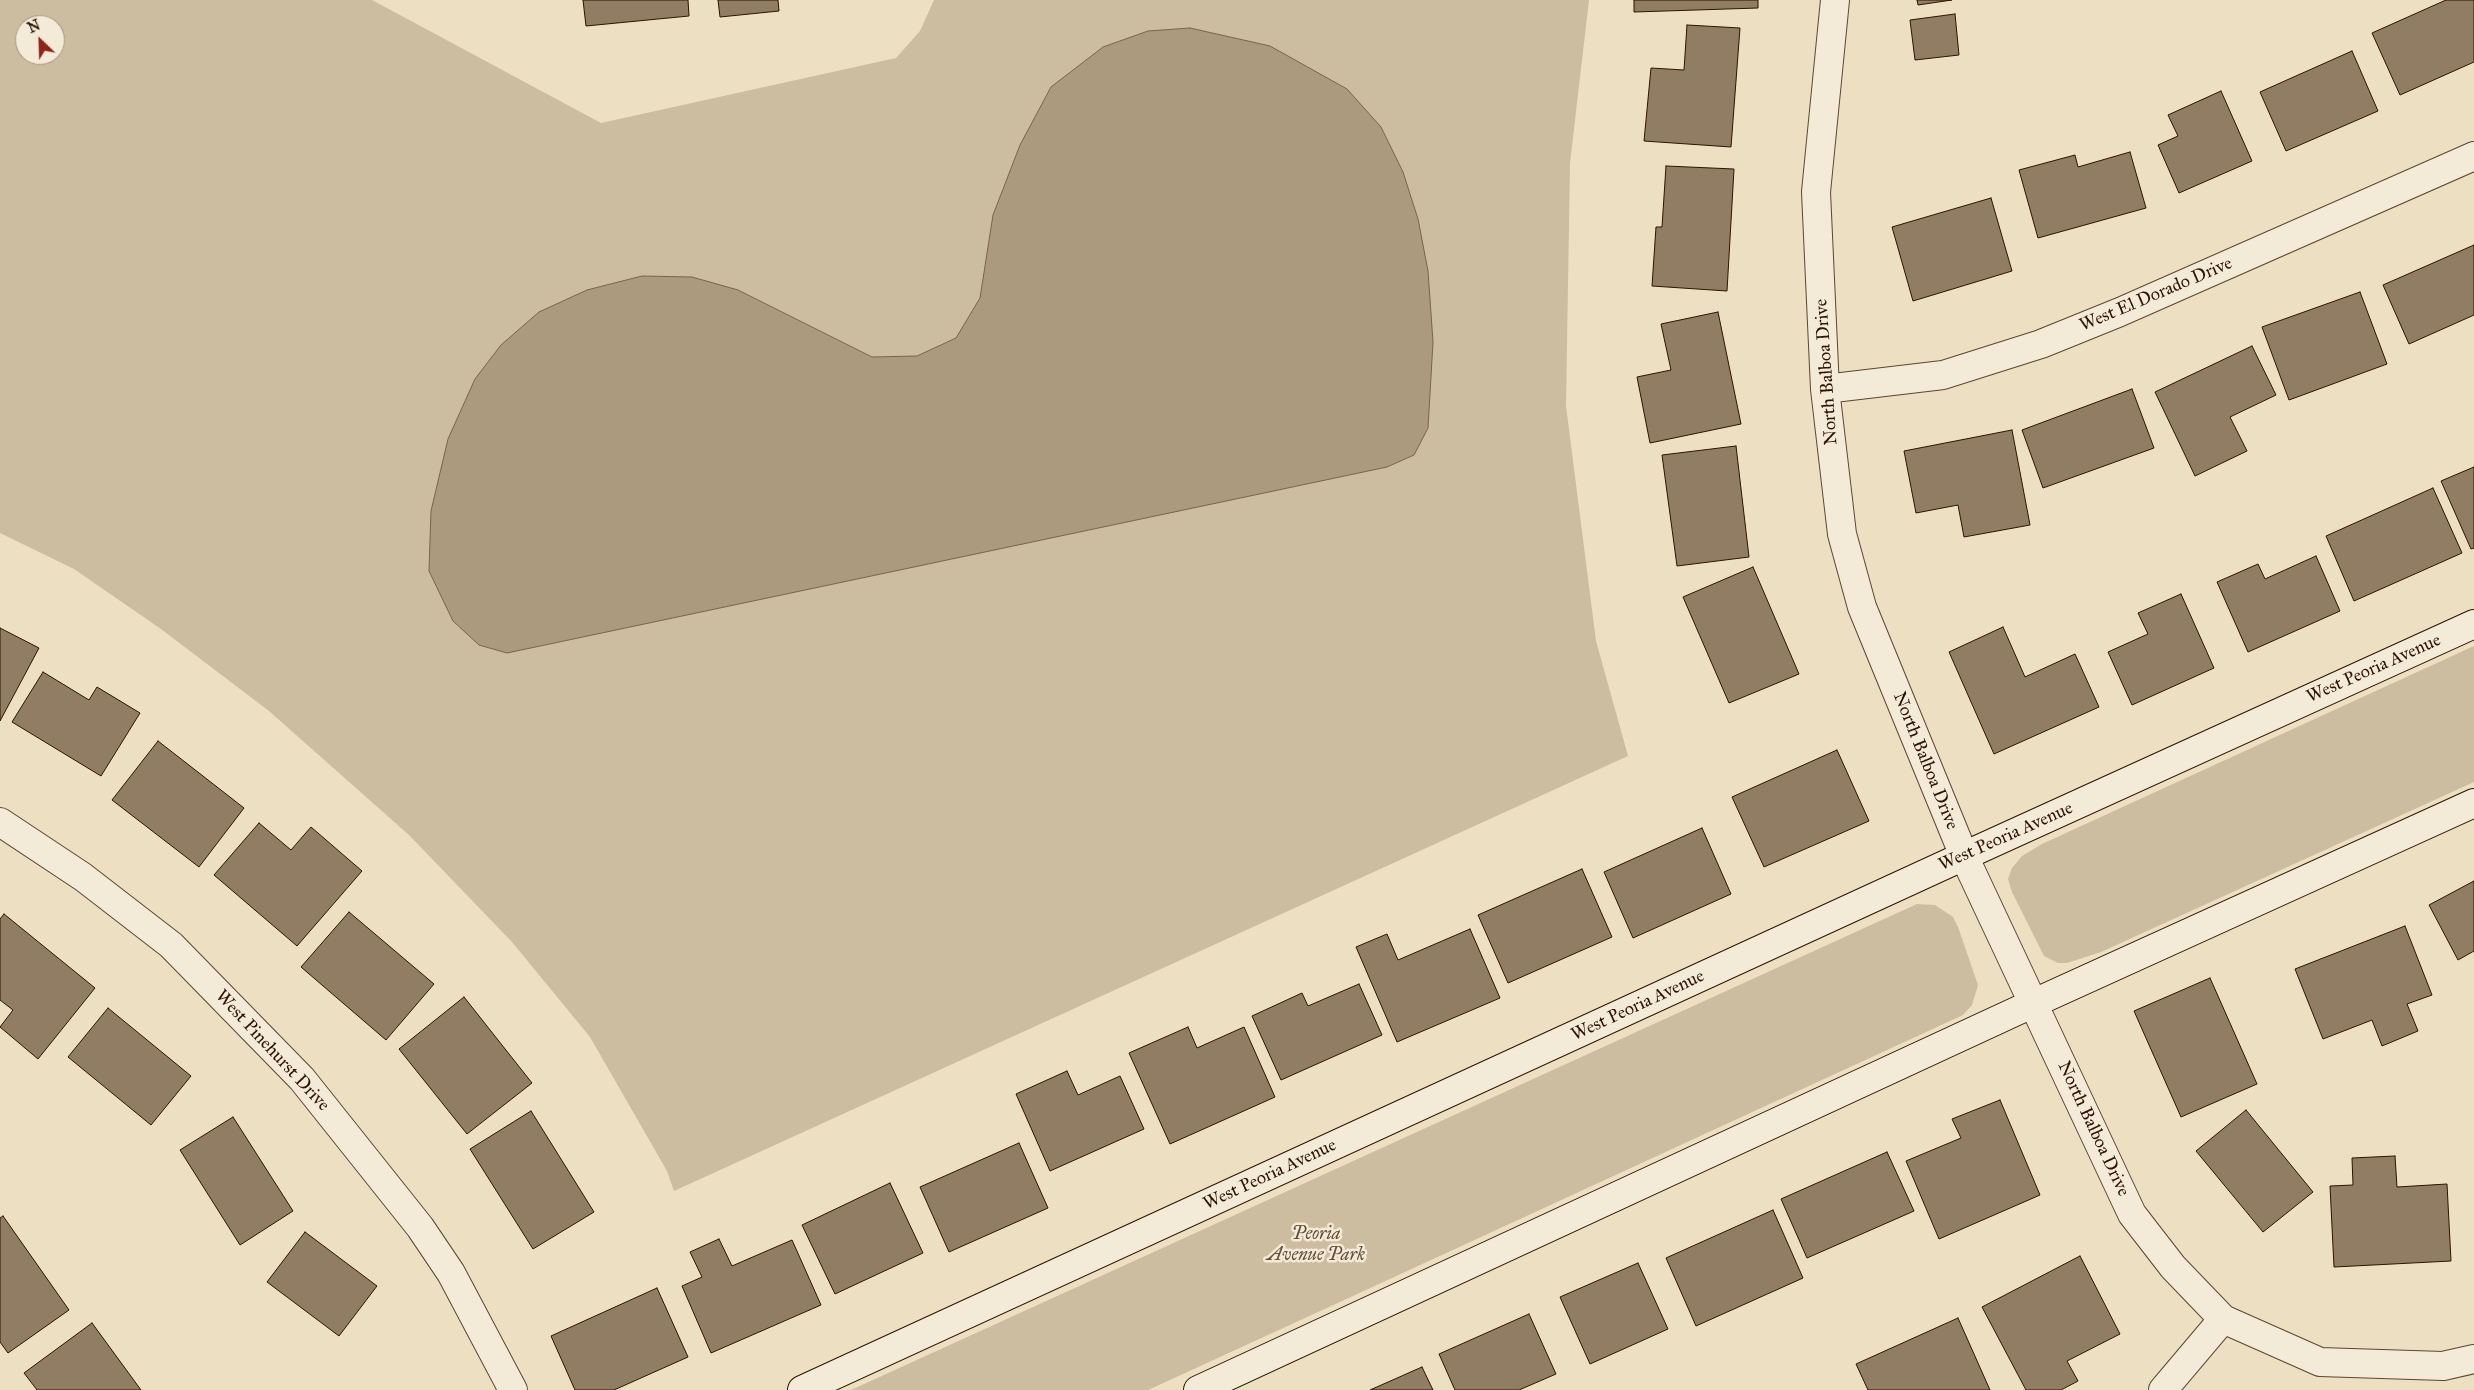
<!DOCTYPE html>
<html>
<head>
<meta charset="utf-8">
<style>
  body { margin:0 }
  #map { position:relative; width:2474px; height:1390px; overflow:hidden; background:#eddfc1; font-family:"IM FELL Great Primer",serif }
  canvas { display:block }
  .north { position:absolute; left:15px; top:15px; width:50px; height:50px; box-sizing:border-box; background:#f3ead7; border:1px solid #a49481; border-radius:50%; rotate:336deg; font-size:14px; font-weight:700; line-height:20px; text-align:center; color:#2d1300 }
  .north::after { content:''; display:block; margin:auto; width:18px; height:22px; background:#8f2418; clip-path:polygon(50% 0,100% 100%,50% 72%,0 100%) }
</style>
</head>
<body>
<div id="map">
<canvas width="2474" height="1390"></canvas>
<div class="north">N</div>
</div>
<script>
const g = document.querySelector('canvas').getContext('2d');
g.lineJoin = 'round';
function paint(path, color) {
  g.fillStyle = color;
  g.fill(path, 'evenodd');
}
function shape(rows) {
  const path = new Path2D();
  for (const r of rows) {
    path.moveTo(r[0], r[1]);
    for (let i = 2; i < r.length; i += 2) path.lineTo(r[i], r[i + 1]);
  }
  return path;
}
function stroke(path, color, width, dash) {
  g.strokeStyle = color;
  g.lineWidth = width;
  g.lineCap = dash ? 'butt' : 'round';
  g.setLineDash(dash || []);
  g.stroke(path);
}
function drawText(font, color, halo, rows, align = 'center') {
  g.font = font + ' "IM FELL Great Primer",serif';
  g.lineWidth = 5;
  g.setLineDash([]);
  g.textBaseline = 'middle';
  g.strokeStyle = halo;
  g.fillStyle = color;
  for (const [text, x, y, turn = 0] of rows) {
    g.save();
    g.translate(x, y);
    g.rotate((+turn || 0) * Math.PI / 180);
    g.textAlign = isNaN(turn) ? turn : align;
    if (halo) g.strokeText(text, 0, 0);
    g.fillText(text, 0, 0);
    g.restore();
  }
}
paint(shape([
  [0,0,372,0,601,123,896,58,920,31,934,0,1589,0,1570,163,1566,406,1596,641,1628,756,674,1191,667,1171,590,1037,512,942,409,835,269,711,161,629,74,569,0,533],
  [25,25,55,25,55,55,25,55],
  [2474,646,2474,782,2101,952,2067,963,2058,963,2044,956,2012,892,2008,879,2012,868,2022,856,2042,844],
  [1917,904,1935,905,1953,917,1958,927,1978,985,1972,1005,1963,1015,1342,1301,1148,1390,851,1390]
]), '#ccbca0');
const water = shape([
  [1190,28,1270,46,1347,89,1381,127,1403,172,1418,219,1428,271,1433,342,1428,428,1414,455,1387,467,507,653,479,645,453,621,429,571,431,511,448,439,475,379,501,345,539,312,587,290,642,276,692,277,738,290,872,357,917,356,956,338,980,298,993,215,1020,145,1051,87,1103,47,1148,31,1190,28]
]);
paint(water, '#ac9a7f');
stroke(water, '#79644c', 1);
const building = shape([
  [583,0,688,0,689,16,586,26,583,0],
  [718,0,778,0,779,11,720,17,718,0],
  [1634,0,1758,0,1758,8,1634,12,1634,0],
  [1917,0,1952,0,1918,5,1917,0],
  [2446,0,2474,0,2474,62,2400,95,2372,33,2446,0],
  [1955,14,1959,55,1915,60,1910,20,1955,14],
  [1687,25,1740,28,1731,147,1644,141,1651,68,1684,70,1687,25],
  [2352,51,2378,111,2286,151,2260,92,2352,51],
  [2221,91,2252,161,2179,193,2158,145,2178,136,2168,115,2221,91],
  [2130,152,2146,208,2038,238,2019,170,2075,155,2078,167,2130,152],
  [1666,166,1734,169,1727,291,1652,286,1656,227,1662,227,1666,166],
  [1991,198,2012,271,1913,301,1892,227,1991,198],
  [2474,245,2474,315,2409,344,2383,285,2474,245],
  [2360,292,2387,364,2289,400,2262,327,2360,292],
  [1718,312,1741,424,1650,443,1637,377,1671,370,1661,324,1718,312],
  [2252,346,2276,395,2230,417,2247,451,2195,476,2155,392,2252,346],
  [2132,389,2154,448,2043,488,2022,430,2132,389],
  [2012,430,2030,525,1964,537,1958,505,1916,513,1904,451,2012,430],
  [1736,446,1749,557,1677,566,1662,455,1736,446],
  [2474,467,2474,548,2471,549,2441,481,2474,467],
  [2433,488,2462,553,2354,601,2326,536,2433,488],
  [2316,556,2340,611,2248,652,2217,582,2258,564,2265,579,2316,556],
  [1753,567,1799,674,1729,703,1683,597,1753,567],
  [2181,594,2214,668,2132,705,2108,652,2148,634,2138,613,2181,594],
  [2003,627,2025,677,2075,654,2099,707,1994,754,1949,652,2003,627],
  [0,628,39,648,0,721,0,628],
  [43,672,89,700,97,687,140,713,101,776,12,722,43,672],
  [158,741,244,808,199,867,112,800,158,741],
  [1837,750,1869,821,1764,867,1732,797,1837,750],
  [259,823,291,850,311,827,362,871,297,946,214,875,259,823],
  [1702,828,1731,894,1633,938,1604,872,1702,828],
  [1582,869,1612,937,1508,983,1478,915,1582,869],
  [2474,881,2474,951,2458,960,2429,905,2474,881],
  [349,912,434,984,386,1040,301,967,349,912],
  [4,914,95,988,38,1059,0,1027,13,1010,0,1000,0,919,4,914],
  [2405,926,2432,995,2407,1004,2418,1031,2382,1046,2372,1020,2323,1039,2295,969,2405,926],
  [1470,929,1500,998,1397,1042,1356,947,1387,934,1398,960,1470,929],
  [2210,978,2257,1084,2181,1117,2134,1011,2210,978],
  [1359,984,1382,1035,1281,1080,1252,1016,1302,993,1308,1006,1359,984],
  [464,997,532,1083,467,1134,399,1049,464,997],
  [108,1008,191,1076,151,1125,68,1057,108,1008],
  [1188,1027,1197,1048,1244,1027,1275,1097,1170,1144,1129,1053,1188,1027],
  [1067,1071,1078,1095,1120,1076,1144,1129,1050,1171,1016,1094,1067,1071],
  [2000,1100,2040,1195,1939,1239,1906,1161,1961,1138,1952,1119,2000,1100],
  [2246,1110,2313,1192,2263,1232,2196,1151,2246,1110],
  [531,1111,594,1212,533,1249,470,1149,531,1111],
  [233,1117,293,1211,240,1245,180,1150,233,1117],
  [1019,1143,1048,1208,949,1252,920,1187,1019,1143],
  [1887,1152,1914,1211,1807,1258,1781,1199,1887,1152],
  [2395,1156,2397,1187,2447,1184,2451,1261,2334,1267,2330,1186,2353,1185,2352,1158,2395,1156],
  [890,1183,923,1253,835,1294,802,1225,890,1183],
  [1773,1210,1803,1278,1696,1326,1666,1258,1773,1210],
  [3,1216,69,1310,8,1353,0,1342,0,1218,3,1216],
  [305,1232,377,1286,339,1336,267,1282,305,1232],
  [719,1239,732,1266,792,1240,821,1305,711,1353,682,1286,702,1277,690,1252,719,1239],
  [2080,1256,2120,1334,2067,1361,2078,1381,2061,1390,2026,1390,1982,1307,2080,1256],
  [1638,1263,1668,1329,1590,1364,1560,1297,1638,1263],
  [657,1288,688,1357,614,1390,575,1390,551,1336,657,1288],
  [1529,1314,1556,1374,1519,1390,1455,1390,1439,1354,1529,1314],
  [1958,1318,1990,1390,1868,1390,1856,1364,1958,1318],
  [92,1323,141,1390,37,1390,24,1373,92,1323],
  [1422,1367,1433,1390,1370,1390,1422,1367]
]);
paint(building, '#917d64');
stroke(building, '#2d1300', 1);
const street = shape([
  [1835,0,1816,192,1825,389,1842,534,1862,607,1964,856,2132,1214,2173,1267,2223,1319,2320,1362,2443,1366,2474,1359],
  [1825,389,1943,375,2041,344,2120,312,2474,156],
  [0,822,83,877,171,945,302,1079,420,1227,451,1273,513,1390],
  [2163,1390,2223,1319]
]);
const secondary = shape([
  [802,1390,1964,856,2474,624],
  [1198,1390,2034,1003,2474,803]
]);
stroke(street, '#5d4630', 30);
stroke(secondary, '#2d1300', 30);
stroke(street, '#f3ead7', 28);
stroke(secondary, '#f3ead7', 28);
drawText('18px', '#2d1300', '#f3ead7', [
  ["West El Dorado Drive",2156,295,-23],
  ["North Balboa Drive",1827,372,-94],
  ["West Peoria Avenue",2374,669,-24],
  ["North Balboa Drive",1925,761,68],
  ["West Peoria Avenue",2006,837,-24],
  ["West Peoria Avenue",1638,1006,-25],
  ["West Pinehurst Drive",272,1051,47],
  ["North Balboa Drive",2093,1129,65],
  ["West Peoria Avenue",1270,1175,-25]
]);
drawText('italic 18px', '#654e38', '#f3ead7', [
  ["Peoria",1316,1235],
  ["Avenue Park",1316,1256]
]);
</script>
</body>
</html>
